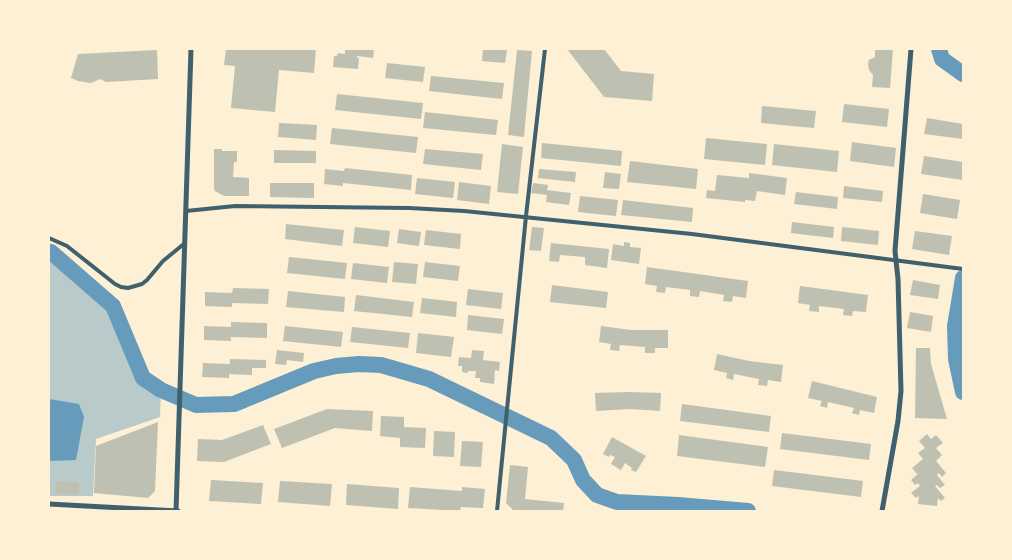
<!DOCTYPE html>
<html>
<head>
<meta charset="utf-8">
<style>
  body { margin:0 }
  #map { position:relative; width:1012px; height:560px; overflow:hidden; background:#fdf0d5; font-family:"IBM Plex Sans",sans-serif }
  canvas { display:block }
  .frame { position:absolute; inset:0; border:50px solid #fdf0d5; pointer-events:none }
</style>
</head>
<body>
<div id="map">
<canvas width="1012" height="560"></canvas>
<div class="frame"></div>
</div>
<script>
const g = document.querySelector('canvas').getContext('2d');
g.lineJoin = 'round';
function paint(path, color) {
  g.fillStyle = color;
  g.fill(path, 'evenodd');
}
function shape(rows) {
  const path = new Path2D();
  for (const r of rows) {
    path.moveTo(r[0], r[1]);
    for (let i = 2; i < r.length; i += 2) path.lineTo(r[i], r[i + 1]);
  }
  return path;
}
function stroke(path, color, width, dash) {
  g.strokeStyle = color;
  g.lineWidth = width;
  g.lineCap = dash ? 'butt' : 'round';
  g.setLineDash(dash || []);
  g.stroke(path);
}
paint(shape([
  [49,252,51,252,113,306,143,378,161,390,160,417,96,439,93,496,49,496]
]), '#b9caca');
paint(shape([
  [49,399,79,404,84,417,76,460,49,461]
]), '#669bbc');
stroke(shape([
  [939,49,942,59,963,74],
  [49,252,51,252,113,306,143,378,161,390,196,405,234,404,314,371,336,366,359,364,381,365,429,379,551,438,574,460,583,480,597,495,617,502,678,505,748,511],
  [963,278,955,326,956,359,963,392]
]), '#669bbc', 16);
paint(shape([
  [226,49,316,49,314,73,279,70,275,112,231,108,235,66,224,65],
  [345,49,374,49,373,58,357,56,357,58,359,58,358,69,333,67,334,56,337,56,338,53,345,54],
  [483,49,507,50,505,63,482,61],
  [567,49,604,49,621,71,654,74,652,101,604,97],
  [875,49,893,49,890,88,872,87,873,75,869,70,868,64,869,60,875,57],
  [157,50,158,79,106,82,100,79,91,83,78,81,71,78,78,54],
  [517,50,532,51,524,137,508,135],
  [387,63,425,67,423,82,385,78],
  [431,76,504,83,502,99,429,91],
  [337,94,423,103,421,119,335,110],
  [844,104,889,109,887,127,842,122],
  [762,106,816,111,814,128,761,123],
  [425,112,498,120,496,135,423,128],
  [927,118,963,124,963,139,924,134],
  [279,123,317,125,316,140,278,137],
  [332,128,418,137,416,153,330,144],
  [706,138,767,144,765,165,704,159],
  [852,142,896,148,894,167,850,161],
  [542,143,622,151,621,166,541,158],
  [502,144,523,147,518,194,497,192],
  [774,144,839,151,837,172,772,165],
  [214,149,222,149,222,151,237,151,237,162,234,162,233,177,249,178,249,196,224,196,215,191,214,188],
  [425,149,483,154,481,170,423,164],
  [274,150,316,151,316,163,274,163],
  [924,156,963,162,963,180,921,174],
  [630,161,698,169,696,189,627,182],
  [345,168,412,175,411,190,343,183,343,186,324,184,325,169,344,171],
  [539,169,576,172,575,182,538,178],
  [605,172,621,174,619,189,603,188],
  [749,173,787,178,785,195,757,191,755,201,745,200,745,202,706,198,707,190,715,191,717,175,749,178],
  [417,178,455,182,453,198,415,194],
  [459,182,491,186,489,204,457,200],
  [270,183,314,183,314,198,270,197],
  [533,183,548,185,547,190,571,193,569,205,546,202,547,195,531,193],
  [844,186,883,191,882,202,843,198],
  [796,192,838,197,837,209,794,204],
  [923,194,960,200,957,219,920,213],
  [580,196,618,200,616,216,578,212],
  [623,200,693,208,692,222,621,215],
  [792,222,834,227,833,238,791,233],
  [286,224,344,230,342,246,285,239],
  [355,227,390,231,388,247,353,243],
  [532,227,544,228,541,251,529,250],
  [842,227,879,231,878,245,841,241],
  [399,229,421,232,419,246,397,243],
  [426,230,461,234,460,249,424,245],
  [915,231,952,236,949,255,912,249],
  [624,242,630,243,630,247,641,248,639,264,611,260,613,244,624,246],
  [551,243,609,249,607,268,585,265,585,257,560,255,559,262,549,261],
  [289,257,347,263,345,279,287,273],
  [394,262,418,264,416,284,392,282],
  [425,262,460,266,458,281,423,277],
  [353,263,389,267,387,283,351,279],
  [647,267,748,281,746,298,733,296,732,302,723,301,724,295,700,291,699,297,690,296,690,290,666,287,665,293,656,292,657,286,645,284],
  [913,280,940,285,938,299,910,295],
  [552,285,608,292,606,308,550,302],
  [800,286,868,295,866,312,853,311,852,316,843,315,844,309,819,306,819,312,809,311,810,305,798,303],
  [233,288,269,289,268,304,232,303,232,307,205,306,205,292,232,293],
  [468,289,503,293,501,309,466,305],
  [288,291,345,297,344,312,286,307],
  [356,295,414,302,412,317,354,311],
  [422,298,457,302,456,317,420,313],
  [910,312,933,316,931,332,907,328],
  [468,315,504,319,502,334,467,330],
  [231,322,267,323,267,338,231,337,231,341,204,340,204,326,231,327],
  [285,326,343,332,341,347,283,341],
  [601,326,631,330,668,330,668,348,655,348,655,353,645,353,645,347,620,345,619,351,610,350,611,344,599,342],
  [352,327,410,333,408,348,350,342],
  [418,333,454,337,451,357,416,353],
  [916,348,930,348,931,364,947,419,915,418],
  [277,350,304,353,303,362,287,360,286,365,275,364],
  [472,350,484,351,483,360,500,362,499,371,495,370,494,384,480,382,480,378,475,378,476,371,468,371,468,373,462,372,462,366,458,366,459,357,471,358],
  [717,354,749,361,783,365,781,382,768,380,767,386,758,385,759,379,734,374,733,380,726,378,727,373,714,370],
  [230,359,266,360,266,368,252,368,252,375,229,374,229,378,202,377,203,363,230,364],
  [812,381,877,397,874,413,860,410,859,415,852,413,854,408,828,402,827,408,820,406,822,401,808,398],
  [629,392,661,393,660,411,630,409,596,411,595,393],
  [682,404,771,416,769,432,680,421],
  [327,409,373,411,372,431,335,428,282,448,274,429],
  [381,416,404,417,404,427,426,428,425,448,400,447,400,438,380,436],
  [158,422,155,491,148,498,94,493,96,446],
  [263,425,271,444,224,462,197,461,198,439,222,440],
  [434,431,455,432,454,457,433,456],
  [782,433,871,444,869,460,780,449],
  [927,434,931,439,936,435,943,443,936,448,942,455,936,461,946,473,942,477,939,473,937,475,945,485,940,488,937,485,935,486,945,498,941,501,938,498,937,506,918,504,919,496,916,498,911,493,920,486,918,483,915,485,911,480,920,472,917,474,912,468,923,459,918,453,925,448,919,441],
  [679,435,768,447,765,467,677,456],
  [612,437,646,456,636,472,631,470,632,468,625,463,621,470,611,464,615,457,610,455,609,457,603,454],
  [462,441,483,442,481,467,460,466],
  [510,465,528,467,525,499,564,503,563,511,514,511,506,503],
  [774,470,863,481,861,497,772,486],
  [211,480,263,483,261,504,209,501],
  [56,481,79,483,78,495,55,493],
  [280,481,332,484,330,506,278,502],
  [347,484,399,488,398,509,346,505],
  [410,487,462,491,462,487,485,489,483,508,461,507,460,511,408,508]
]), '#bec0b2');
stroke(shape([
  [186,211,235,206,409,208,464,211,692,234,963,269],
  [49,238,67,246,115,284,121,287,128,288,142,284,147,280,163,261,185,243],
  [497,511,526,216,545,49]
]), '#3f606c', 4);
stroke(shape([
  [49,504,178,511],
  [176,511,191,49],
  [882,511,898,421,901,391,898,279,895,251,911,49]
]), '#3f606c', 5);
</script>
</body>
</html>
